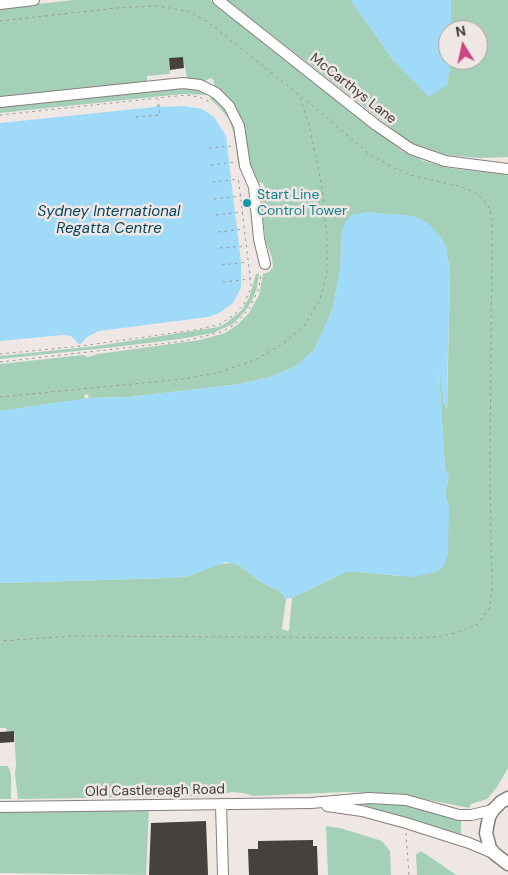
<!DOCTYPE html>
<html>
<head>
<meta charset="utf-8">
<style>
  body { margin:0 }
  #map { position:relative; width:508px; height:875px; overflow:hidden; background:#efe7e4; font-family:"DM Sans",sans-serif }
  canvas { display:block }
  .north { position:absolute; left:438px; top:20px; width:50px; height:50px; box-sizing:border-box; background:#efe7e4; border:1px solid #a9a3a0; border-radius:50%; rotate:350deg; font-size:14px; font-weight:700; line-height:20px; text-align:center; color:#3f3c3b }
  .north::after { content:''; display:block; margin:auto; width:18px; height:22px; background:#cd4583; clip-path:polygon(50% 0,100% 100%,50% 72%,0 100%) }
</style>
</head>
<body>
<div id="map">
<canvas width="508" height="875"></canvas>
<div class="north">N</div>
</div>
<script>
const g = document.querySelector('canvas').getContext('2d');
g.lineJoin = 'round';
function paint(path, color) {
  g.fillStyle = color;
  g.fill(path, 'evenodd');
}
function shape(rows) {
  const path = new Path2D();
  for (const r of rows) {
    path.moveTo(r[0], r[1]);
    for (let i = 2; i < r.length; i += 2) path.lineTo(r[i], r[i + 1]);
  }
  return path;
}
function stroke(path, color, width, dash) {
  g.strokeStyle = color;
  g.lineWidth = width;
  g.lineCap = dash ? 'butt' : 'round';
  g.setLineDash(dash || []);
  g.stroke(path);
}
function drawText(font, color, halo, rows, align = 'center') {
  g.font = font + ' "DM Sans",sans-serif';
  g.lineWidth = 5;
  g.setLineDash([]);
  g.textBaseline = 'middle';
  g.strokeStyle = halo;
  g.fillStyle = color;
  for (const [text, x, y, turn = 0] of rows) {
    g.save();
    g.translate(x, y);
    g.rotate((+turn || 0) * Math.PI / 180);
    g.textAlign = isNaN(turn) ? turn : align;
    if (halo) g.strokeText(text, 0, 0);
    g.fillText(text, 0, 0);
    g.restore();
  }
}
paint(shape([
  [74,0,210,0,402,151,424,161,449,168,508,175,508,768,497,787,487,799,471,804,469,808,400,794,344,792,253,796,244,793,231,792,220,796,18,799,15,774,16,765,14,731,7,731,6,728,0,728,0,583,169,578,189,576,219,564,232,563,239,565,261,582,281,592,286,599,282,629,287,631,289,630,292,598,346,572,360,572,400,576,449,508,445,494,449,474,445,470,440,390,439,360,444,403,447,408,450,274,446,246,342,231,340,271,334,302,328,320,314,350,295,367,270,377,240,384,129,397,89,398,88,394,84,395,85,399,0,411,0,364,83,355,88,357,98,354,200,340,225,333,237,325,249,313,259,295,263,274,269,272,273,267,272,258,266,242,259,191,265,188,263,183,256,182,249,166,243,127,214,87,214,80,210,78,204,82,187,78,183,57,169,58,170,74,147,76,147,82,0,98,0,8],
  [227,0,351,0,394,61,447,85,451,60,478,60,478,30,451,30,451,0,508,0,508,157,480,158,446,155,412,144],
  [192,87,209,93,208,95,182,94,0,113,0,106],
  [209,98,216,98,219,100,232,118,236,134,241,171,240,170,238,162,234,134,229,119,218,106],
  [256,274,259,274,257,288,251,302,246,310,233,324,213,333,180,339,115,347,0,359,0,356,97,346,218,327,226,323,241,311,249,298],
  [0,766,8,766,11,774,11,799,0,799],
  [365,801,400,803,461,818,461,834,364,809],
  [149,810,146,875,0,873,0,812],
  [326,826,340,828,382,841,390,851,391,875,328,875],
  [421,851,455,874,455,875,417,875,416,854]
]), '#a5d0b8');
paint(shape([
  [351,0,451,0,451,30,448,30,448,60,451,60,447,85,429,97,394,61],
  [158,104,162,107,183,106,202,109,214,117,226,136,241,263,241,288,233,303,219,313,208,317,99,331,87,337,82,343,79,344,71,336,63,335,0,341,0,123,155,107],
  [367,212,413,216,428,223,440,236,446,246,450,274,447,386,448,408,444,403,439,369,445,470,449,474,445,493,449,507,448,554,443,567,438,571,414,577,360,572,346,572,292,598,286,599,281,592,261,582,239,565,226,562,189,576,169,578,0,583,0,411,89,398,129,397,240,384,270,377,295,367,314,350,328,320,334,302,340,271,342,231,345,222,352,215]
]), '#a0daf9');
paint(shape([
  [183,57,184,68,170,70,169,58],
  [14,731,14,742,0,743,0,732],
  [206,821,208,875,149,875,151,823],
  [313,840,313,846,317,846,318,875,249,875,248,849,258,849,258,841]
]), '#45413c');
const minor = shape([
  [218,0,376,125,411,149,445,161,508,169],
  [0,4,34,0],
  [0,102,183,83,200,85,216,93,229,106,239,126,245,166,254,187,259,239,265,264],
  [221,804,223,875],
  [327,806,362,811,406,823,469,843,495,854],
  [0,807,311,803,369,798,406,800,459,815,471,815,493,810]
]);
const major = shape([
  [508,798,501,802,493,810,489,817,486,833,490,848,495,854,508,864]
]);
stroke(minor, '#867f7c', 12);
stroke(major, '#867f7c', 15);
stroke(shape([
  [0,21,116,8,156,6,188,11,208,22,313,106,368,153,390,166,410,175,459,186,475,192,484,200,490,209,492,224,490,474,492,589,490,607,478,624,459,632,438,637,407,638,72,636,0,641],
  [0,115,186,95,199,97,212,103],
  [136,117,160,115,158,99],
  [209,148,233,146],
  [211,165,235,162],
  [213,182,239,179],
  [214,199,241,196],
  [216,215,243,212],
  [218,232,244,229],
  [220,248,246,246],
  [222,265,248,262],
  [223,282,250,279],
  [0,354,81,346,201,329,220,324,234,315,244,304,250,290,251,284,238,176],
  [0,362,185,341,221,332,234,325,249,309,259,288,261,273],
  [0,397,183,379,217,373,255,360,284,343,304,326,320,300,327,273,327,238,322,187,309,124,299,95],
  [406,833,409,875]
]), '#9a9593', 1, [2.5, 4]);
stroke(minor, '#fff', 10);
stroke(major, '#fff', 12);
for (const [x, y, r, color] of [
  [247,203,5,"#0f9aa8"]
]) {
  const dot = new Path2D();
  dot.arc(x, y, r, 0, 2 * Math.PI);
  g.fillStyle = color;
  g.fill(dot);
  stroke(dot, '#efe7e4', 2);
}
drawText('14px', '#3f3c3b', '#efe7e4', [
  ["McCarthys Lane",353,89,38],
  ["Old Castlereagh Road",155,791,-1]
]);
drawText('14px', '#0d838f', '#efe7e4', [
  ["Start Line",257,195],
  ["Control Tower",257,211]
], 'left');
drawText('italic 15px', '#02445d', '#efe7e4', [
  ["Sydney International",109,212],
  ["Regatta Centre",109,229]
]);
</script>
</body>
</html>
